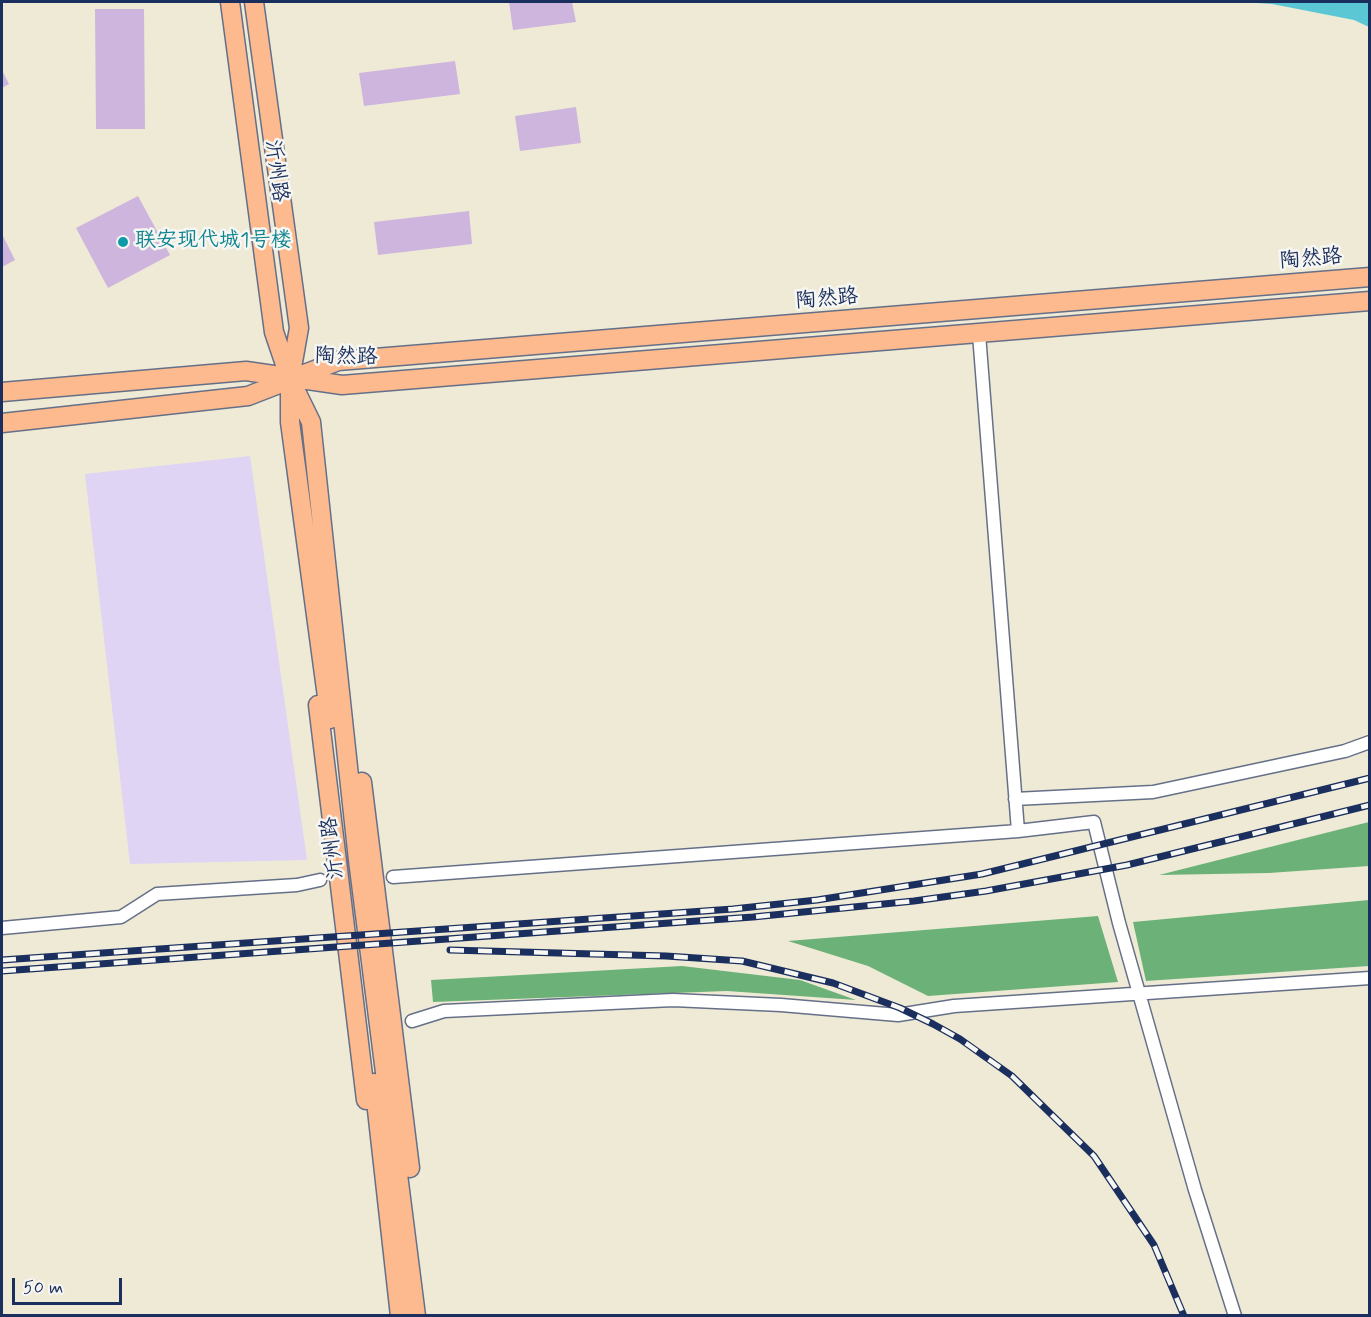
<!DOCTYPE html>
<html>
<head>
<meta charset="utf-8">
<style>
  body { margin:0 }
  #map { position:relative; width:1371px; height:1317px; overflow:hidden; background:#efead6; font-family:Mynerve,sans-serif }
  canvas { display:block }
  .frame { position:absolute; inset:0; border:3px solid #1b2f5e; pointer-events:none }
  .scale { position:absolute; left:12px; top:1278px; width:110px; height:27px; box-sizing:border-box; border:3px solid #1b2f5e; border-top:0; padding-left:8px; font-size:18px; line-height:21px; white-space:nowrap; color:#1b2f5e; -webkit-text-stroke:4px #f6f6f2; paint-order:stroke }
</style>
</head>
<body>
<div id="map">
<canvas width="1371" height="1317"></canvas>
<div class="frame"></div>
<div class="scale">50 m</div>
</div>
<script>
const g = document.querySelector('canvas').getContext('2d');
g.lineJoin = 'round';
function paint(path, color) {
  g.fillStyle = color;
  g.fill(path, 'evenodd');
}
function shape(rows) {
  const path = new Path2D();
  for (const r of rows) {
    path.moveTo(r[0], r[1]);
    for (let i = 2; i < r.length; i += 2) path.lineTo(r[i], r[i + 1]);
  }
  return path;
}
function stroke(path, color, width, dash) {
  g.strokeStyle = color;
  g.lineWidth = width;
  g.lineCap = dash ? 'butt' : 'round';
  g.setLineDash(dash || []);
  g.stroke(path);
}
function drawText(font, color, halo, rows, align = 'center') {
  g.font = font + ' Mynerve,"LXGW WenKai TC",sans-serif';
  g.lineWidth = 5;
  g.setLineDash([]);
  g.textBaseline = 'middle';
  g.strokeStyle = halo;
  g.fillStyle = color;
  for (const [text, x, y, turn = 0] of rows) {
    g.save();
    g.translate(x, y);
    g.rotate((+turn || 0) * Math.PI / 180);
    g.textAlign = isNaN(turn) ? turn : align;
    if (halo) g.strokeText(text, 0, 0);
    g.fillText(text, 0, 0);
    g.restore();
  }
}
paint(shape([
  [250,456,307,860,130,864,85,474]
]), '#e0d4f4');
paint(shape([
  [1369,822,1369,866,1269,873,1159,875],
  [1369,900,1369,966,1146,981,1133,922],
  [1098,916,1118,982,928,996,868,966,788,941],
  [682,966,800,980,856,1000,727,991,433,1002,431,980]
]), '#6cb278');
paint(shape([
  [1242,2,1369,2,1369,27,1354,20,1272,4]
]), '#5bc7d4');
paint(shape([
  [509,2,572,2,576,22,513,30],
  [95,9,144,9,145,129,96,129],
  [455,61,460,94,364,106,359,73],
  [2,70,9,84,2,88],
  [576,107,581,143,520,151,515,116],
  [138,196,170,255,108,288,76,228],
  [469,211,472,244,378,255,374,222],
  [2,234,15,260,2,267]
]), '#ceb5dd');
const minor = shape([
  [979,334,1018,831,1094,822,1119,923,1195,1190,1235,1316],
  [1015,799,1153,792,1345,751,1370,742],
  [393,877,1018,831],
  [2,928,121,917,157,894,297,885,320,880],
  [412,1021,444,1011,673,1000,781,1005,898,1015,954,1006,1370,978]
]);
const primary = shape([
  [230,2,274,332,290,379,311,422,358,860,416,1316],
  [254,2,299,328,290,379,290,422,330,719],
  [2,392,246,371,342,385,1370,301],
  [2,423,248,396,338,361,1370,277],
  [318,705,366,1100],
  [362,782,410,1168],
  [374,1083,400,1316]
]);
stroke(minor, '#657088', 15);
stroke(primary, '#657088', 21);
stroke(minor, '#fff', 12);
stroke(primary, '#fcba8e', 18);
const rail = shape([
  [450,950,666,956,742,961,833,983,900,1008,933,1024,960,1039,1012,1076,1094,1156,1154,1245,1184,1316],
  [2,960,733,909,817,900,982,874,1370,778],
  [2,971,753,917,914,901,986,891,1127,865,1370,805]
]);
stroke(rail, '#1b2f5e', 7);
stroke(rail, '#f6f6f2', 4.5, [14]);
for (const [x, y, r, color] of [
  [123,242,6,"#0f9aa8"]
]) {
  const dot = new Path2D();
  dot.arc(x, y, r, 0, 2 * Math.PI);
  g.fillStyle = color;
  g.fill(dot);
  stroke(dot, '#f6f6f2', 2);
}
drawText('21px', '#1b2f5e', '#f6f6f2', [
  ["沂州路",275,171,82],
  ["陶然路",1311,260,-5],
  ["陶然路",827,300,-5],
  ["陶然路",346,358,1],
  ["沂州路",334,848,-97]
]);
drawText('21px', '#0d838f', '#f6f6f2', [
  ["联安现代城1号楼",135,242]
], 'left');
</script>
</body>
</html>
